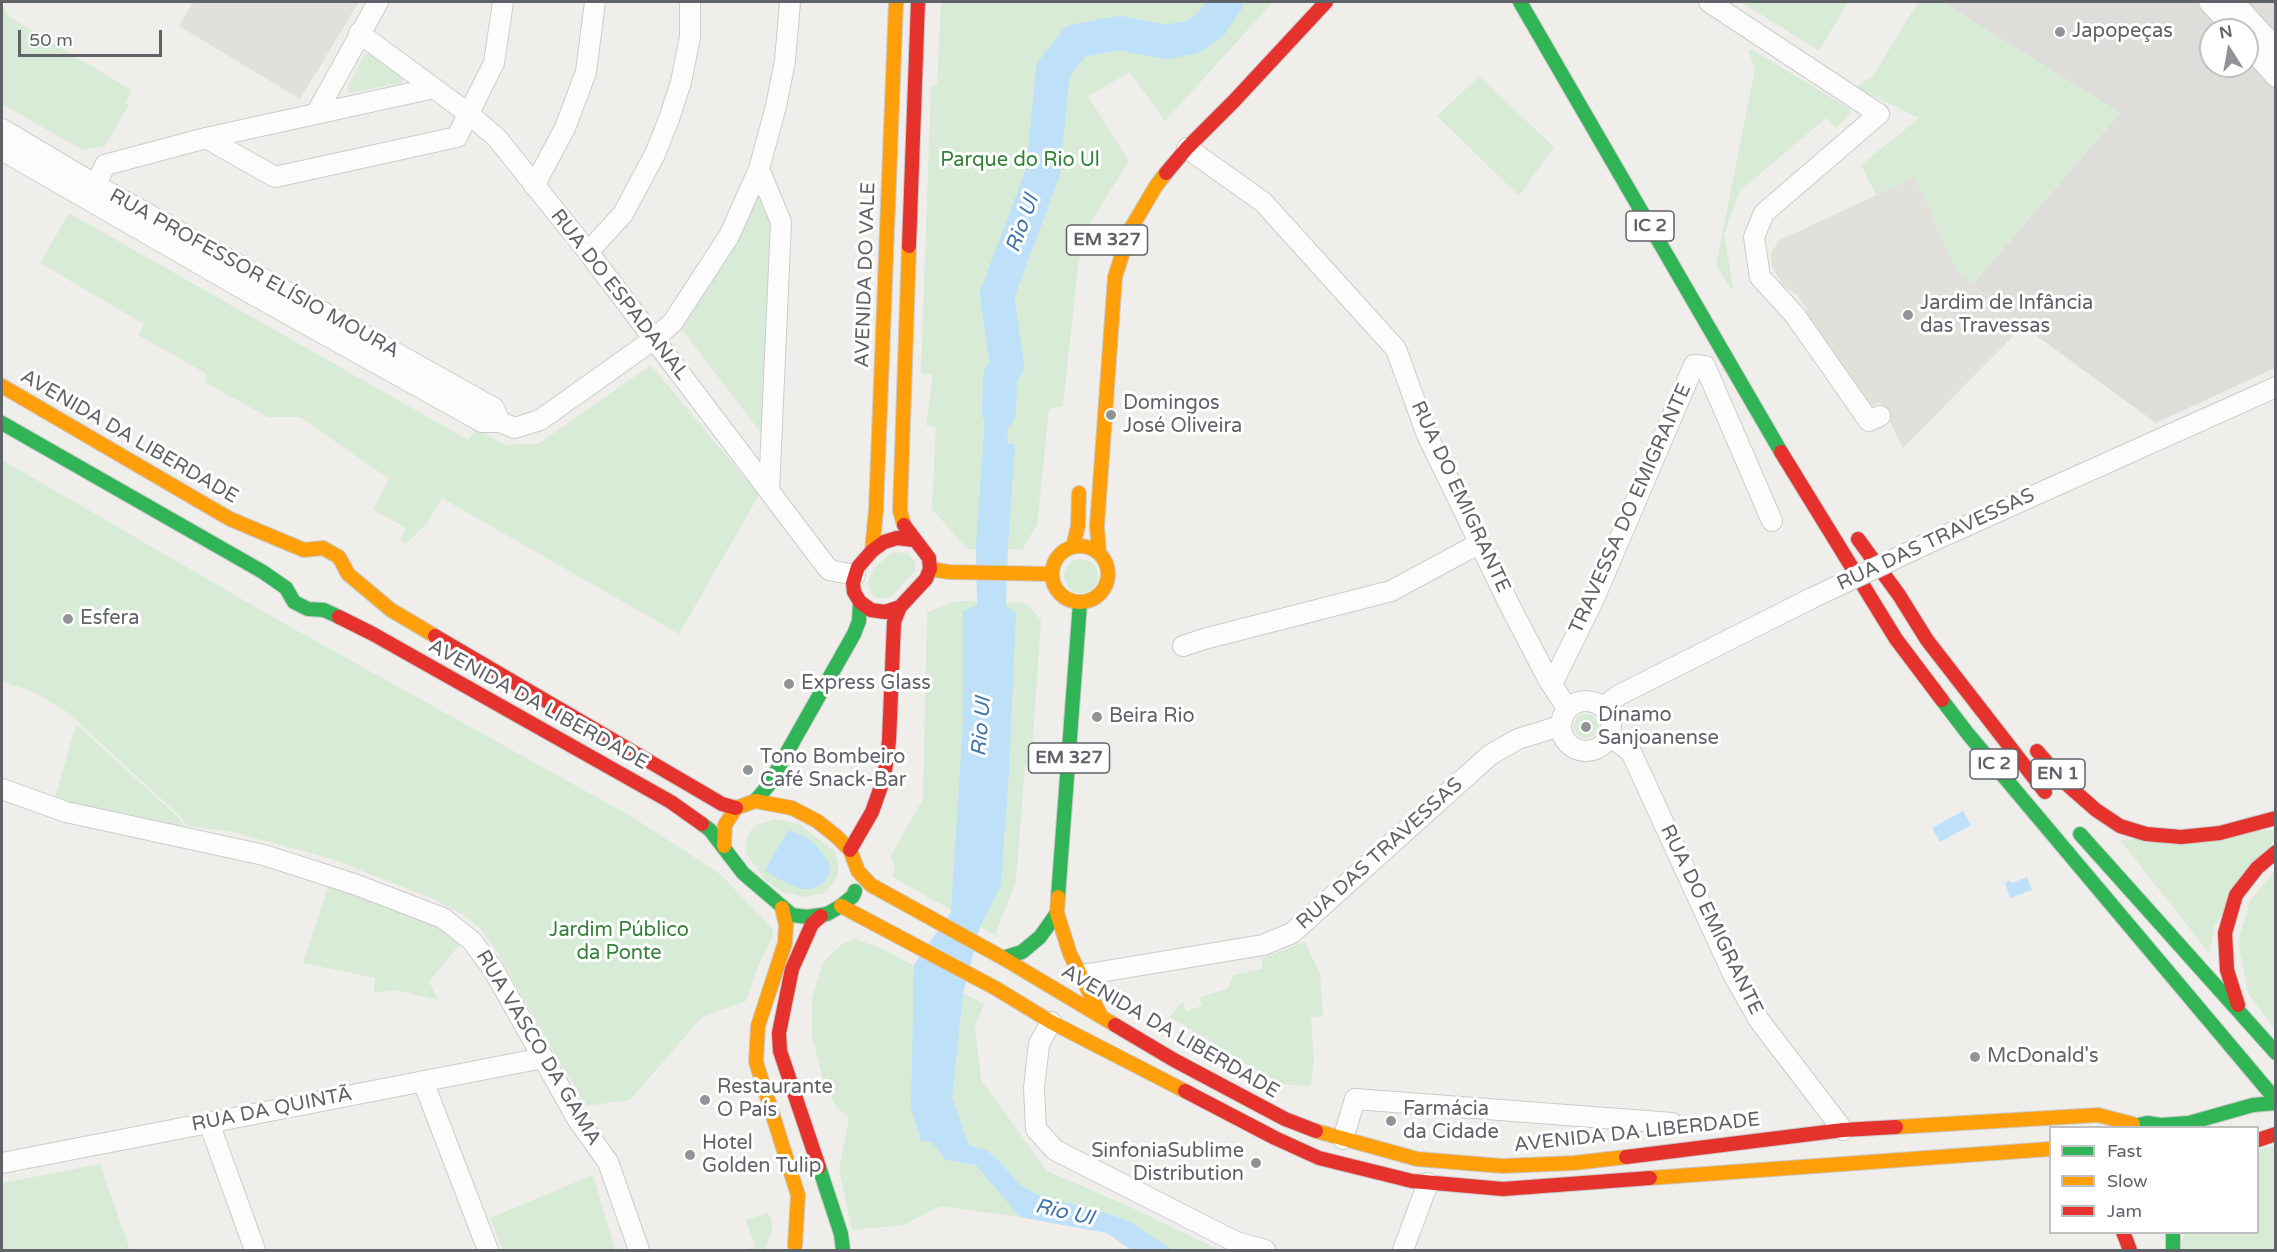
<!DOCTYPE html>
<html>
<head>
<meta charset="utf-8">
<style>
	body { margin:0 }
	#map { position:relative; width:2277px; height:1252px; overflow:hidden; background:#efeeea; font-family:"Varela Round",sans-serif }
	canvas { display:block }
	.frame { position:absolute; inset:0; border:3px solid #5f6368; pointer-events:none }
	.legend { position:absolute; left:2049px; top:1126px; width:210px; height:108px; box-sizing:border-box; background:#fff; border:2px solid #bfc1c3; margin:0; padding:8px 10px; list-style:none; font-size:18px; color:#5f6368 }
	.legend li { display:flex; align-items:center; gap:12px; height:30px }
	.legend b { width:30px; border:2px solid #bfc1c3 }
	.north { position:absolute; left:2199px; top:18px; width:60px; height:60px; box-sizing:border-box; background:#fff; border:2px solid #bfc1c3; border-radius:50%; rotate:349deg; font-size:16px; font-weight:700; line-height:24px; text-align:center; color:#5f6368 }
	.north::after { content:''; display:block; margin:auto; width:21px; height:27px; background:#919496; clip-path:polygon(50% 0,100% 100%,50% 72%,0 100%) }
	.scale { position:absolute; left:18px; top:30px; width:144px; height:27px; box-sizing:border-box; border:3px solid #5f6368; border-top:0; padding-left:8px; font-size:18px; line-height:21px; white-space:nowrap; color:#5f6368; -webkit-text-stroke:4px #fff; paint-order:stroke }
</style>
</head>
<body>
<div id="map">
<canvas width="2277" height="1252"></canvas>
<div class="frame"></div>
<ul class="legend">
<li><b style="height:8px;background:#30b455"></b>Fast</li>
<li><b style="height:8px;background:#ff9f0a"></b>Slow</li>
<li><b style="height:8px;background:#e5322d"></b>Jam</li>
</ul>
<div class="north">N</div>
<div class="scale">50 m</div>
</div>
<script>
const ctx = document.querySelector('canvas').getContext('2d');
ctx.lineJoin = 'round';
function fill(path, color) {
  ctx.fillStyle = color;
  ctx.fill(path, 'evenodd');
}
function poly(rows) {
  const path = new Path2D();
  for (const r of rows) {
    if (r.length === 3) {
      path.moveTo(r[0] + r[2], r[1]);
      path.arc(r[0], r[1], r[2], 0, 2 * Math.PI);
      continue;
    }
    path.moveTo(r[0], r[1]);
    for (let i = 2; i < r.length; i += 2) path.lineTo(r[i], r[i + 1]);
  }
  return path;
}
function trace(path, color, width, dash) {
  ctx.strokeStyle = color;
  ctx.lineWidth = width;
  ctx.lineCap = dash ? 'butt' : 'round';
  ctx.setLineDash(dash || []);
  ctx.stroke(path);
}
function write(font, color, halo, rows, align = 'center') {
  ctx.font = font + ' "Varela Round",sans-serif';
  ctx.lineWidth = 6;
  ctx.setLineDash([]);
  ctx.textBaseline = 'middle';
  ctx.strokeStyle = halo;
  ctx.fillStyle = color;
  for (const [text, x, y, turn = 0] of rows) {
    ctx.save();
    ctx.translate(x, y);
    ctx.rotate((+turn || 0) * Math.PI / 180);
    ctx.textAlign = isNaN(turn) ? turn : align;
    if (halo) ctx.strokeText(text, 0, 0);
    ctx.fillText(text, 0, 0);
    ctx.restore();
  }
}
const industrial = poly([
	[1942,2,2275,2,2275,368,2156,423,2023,326,1973,284,2120,113],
	[2211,30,2247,30,2247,66,2211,66]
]);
const education = poly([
	[193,2,359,2,300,99,179,26],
	[1915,177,1957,271,2023,326,1903,448,1880,402,1867,408,1807,322,1806,308,1797,295,1783,285,1771,265,1771,258,1772,251,1780,240]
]);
const green = poly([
	[941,2,1273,2,1165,121,1130,72,1088,96,1129,161,1087,228,1078,267,1063,406,1049,409,1037,525,1022,549,967,549,932,509,936,427,926,425,933,374,921,373,931,86,937,85],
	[1741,2,1848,2,1819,51],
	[1918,2,1942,2,2120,113,1973,284,1957,271,1915,177,1876,195,1861,165,1919,118,1856,87,1873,76],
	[2,5,8,15,22,25,130,89,131,93,125,102,129,105,105,146,82,150,2,104],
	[1751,49,1850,109,1850,114,1836,128,1826,118,1740,191,1724,234,1733,287,1730,288,1716,265,1755,69,1749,52],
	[372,53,403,78,402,83,350,93,347,88,365,54],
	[1479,76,1554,147,1519,196,1437,116],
	[759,189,771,226,765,438,680,327],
	[69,213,468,440,476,429,506,445,538,444,651,365,759,495,679,634,442,498,427,523,406,544,400,540,406,528,373,510,389,479,300,417,268,417,204,382,207,374,138,335,144,324,40,263],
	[2,460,278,620,634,818,720,874,772,928,773,936,758,966,746,1001,702,1017,630,1100,585,1106,494,947,480,928,463,915,431,898,332,859,229,831,187,826,182,818,67,712,35,693,2,681],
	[892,552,908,553,916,564,915,571,890,598,877,598,871,594,868,583,874,568],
	[1081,576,17],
	[964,601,1026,603,1041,620,1031,765,1025,765,1016,881,995,935,893,877,895,867,890,857,923,799,927,613,949,603],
	[1586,726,12],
	[76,724,179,818,184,827,97,810,55,798],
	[776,819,799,824,835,852,838,863,838,873,835,881,825,893,805,897,783,892,765,880,746,853,746,845,749,833,756,825],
	[2275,830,2275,839,2215,925,2209,953,2120,840],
	[2275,870,2275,1030,2248,993,2238,942,2250,901],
	[329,884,425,920,462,942,429,981,438,1000,395,990,374,993,375,978,303,963],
	[854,939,881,948,984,1004,975,1026,981,1080,1047,1171,1126,1205,1219,1250,1131,1250,1107,1233,1020,1217,940,1206,904,1225,852,1230,839,1169,849,1118,836,1107,823,1080,812,1035,812,998,823,962,841,945],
	[1305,942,1320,974,1323,1016,1311,1018,1314,1063,1310,1086,1279,1084,1170,1017,1181,1003,1183,1002,1186,1011,1202,1006,1199,997,1228,989,1233,975,1262,969,1262,958],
	[2275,1146,2275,1250,2180,1250,2184,1233,2258,1232,2258,1150],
	[100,1164,130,1250,2,1250,2,1183],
	[593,1175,615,1250,503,1250,490,1218],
	[767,1213,772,1220,772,1229,765,1250,745,1250,755,1247,746,1220]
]);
const water = poly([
	[989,364,1013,366,1007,443,1015,444,1008,546,1006,606,1016,613,1009,771,1001,885,980,927,963,994,952,1098,969,1146,986,1150,998,1160,1020,1185,1044,1198,1090,1208,1129,1221,1172,1250,1131,1250,1107,1233,1020,1217,976,1165,946,1160,932,1142,921,1141,911,1107,914,965,951,912,963,723,963,611,977,605,976,544],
	[1963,811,1971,825,1940,842,1932,828],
	[789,830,807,838,816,845,829,863,829,875,824,882,818,886,810,889,801,889,778,879,765,870],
	[2027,877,2032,890,2010,898,2005,882,2010,881,2012,883]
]);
const river = poly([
	[999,412,1000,377,1007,365,997,295,1043,172,1053,70,1076,41,1120,33,1166,42,1193,37,1211,24,1226,2]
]);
const street = poly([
	[1709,2,1879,114,1764,213,1754,237,1760,277,1794,314,1869,421,1880,416],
	[2209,2,2235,30],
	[2234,2,2276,49],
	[359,33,469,114,497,138,588,252,829,570,855,575],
	[2247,44,2276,77],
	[317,112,378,2],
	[2,129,96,185,494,408,500,422],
	[206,138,275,177,457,137,494,63,503,2],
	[1187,148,1263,202,1396,349,1427,435,1510,606,1548,679,1567,708],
	[2,150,245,290,482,422,500,422,515,428,540,420,654,339,673,322,729,236,759,169,776,106,785,61,790,2],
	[759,169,781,222,769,491],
	[96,185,105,165,206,138,434,88],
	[534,186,565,128,586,72,595,2],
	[588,252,623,214,655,154,669,119,681,82,690,37,690,2],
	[1926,544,2276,387],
	[1183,646,1204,639,1391,591,1480,543],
	[1552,684,1594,599,1694,365,1705,366,1772,521],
	[1586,726,25],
	[1603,707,1619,695,1812,598],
	[1609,736,1631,752,1733,974,1759,1020,1843,1130],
	[2,789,66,812,264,855,354,884,443,918,472,941,493,969,578,1120,608,1162,639,1250],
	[1082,975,1263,945,1292,933,1490,755,1518,739,1560,726],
	[1051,1022,1039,1044,1034,1088,1036,1129,1055,1150,1236,1242,1265,1250],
	[423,1081,488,1250],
	[209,1123,255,1250],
	[1343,1139,1355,1099,1672,1123],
	[2,1163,543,1058],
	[1403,1250,1428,1183]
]);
const fast = poly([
	[1520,2,1781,452],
	[2,423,263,572,286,588,294,602,308,609,324,610,339,617],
	[1942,700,1968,734,2276,1100],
	[755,801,768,786,854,634,859,621,860,602],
	[702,824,710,830,743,873,792,915,807,917,827,914,841,906,853,896,855,891],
	[2080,834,2276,1053],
	[1058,897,1080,603],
	[1003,958,1022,952,1040,937,1057,913],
	[2126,1128,2147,1123,2161,1125,2189,1123,2253,1105,2276,1103],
	[819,1167,841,1234,843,1250],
	[2173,1232,2173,1250]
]);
const slow = poly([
	[2,386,230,519,304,550,323,548,339,557,348,574,391,610,435,636],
	[904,525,900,511,909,246],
	[1080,574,28],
	[1073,547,1078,526,1079,493],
	[872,551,876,510,896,2],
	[1099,553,1097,526,1115,277,1130,230,1156,186,1166,173],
	[930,569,949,572,1051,574],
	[724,846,725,825,736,808,755,801,792,808,817,821,836,836,850,850,858,871,871,885,1003,958,1115,1025],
	[1058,897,1057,913,1070,954,1101,1016],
	[841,906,997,989,1051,1022,1185,1091],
	[782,908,786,925,785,943,758,1026,756,1062,798,1195,795,1246],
	[1896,1127,2098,1115,2133,1124],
	[1316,1131,1417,1159,1502,1166,1574,1163,1626,1157],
	[1650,1178,2050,1149]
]);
const jam = poly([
	[1166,173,1187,148,1234,101,1326,2],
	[909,246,918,2],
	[1781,452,1896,639,1942,700],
	[904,525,929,558,930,569,926,579,900,607,885,612,871,610,860,602,854,592,853,583,858,567,872,551,884,542,897,538,914,540],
	[1858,539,1899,595,1927,640,2045,792],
	[339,617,373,634,671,802,702,824],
	[435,636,722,804,736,808],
	[2037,751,2063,781,2096,810,2120,826,2146,834,2181,837,2220,833,2276,818],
	[850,850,872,812,884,778,889,741,894,622,900,607],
	[2238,1005,2227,970,2225,933,2236,895,2257,868,2276,852],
	[1115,1025,1174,1060,1285,1119,1316,1131],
	[1185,1091,1275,1138,1319,1158,1412,1181,1503,1189,1650,1178],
	[2258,1140,2276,1134],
	[1626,1157,1843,1130,1896,1127],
	[819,1167,780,1051,779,1033,792,969,812,924,821,916],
	[2123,1232,2130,1250]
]);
const streetBridge = poly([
	[1812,598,1926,544]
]);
const markers = [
	[2060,32,6,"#919496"],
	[1908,315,6,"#919496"],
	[1111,415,6,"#919496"],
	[68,619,6,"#919496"],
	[789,684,6,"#919496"],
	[1097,717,6,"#919496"],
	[1586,727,6,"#919496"],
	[748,770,6,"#919496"],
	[1975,1057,6,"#919496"],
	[705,1100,6,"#919496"],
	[1391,1121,6,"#919496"],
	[690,1155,6,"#919496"],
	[1256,1163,6,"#919496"]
];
const shields = [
	[1650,226,48],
	[1107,240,81],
	[1069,758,81],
	[1994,764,48],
	[2058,774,54]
];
const shieldNames = [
	["IC 2",1650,226],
	["EM 327",1107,240],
	["EM 327",1069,758],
	["IC 2",1994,764],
	["EN 1",2058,774]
];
const poiNames = [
	["Japopeças",2072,32],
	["Jardim de Infância",1920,304],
	["das Travessas",1920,327],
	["Domingos",1123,404],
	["José Oliveira",1123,427],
	["Esfera",80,619],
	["Express Glass",801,684],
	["Dínamo",1598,716],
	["Sanjoanense",1598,739],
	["Beira Rio",1109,717],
	["Tono Bombeiro",760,758],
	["Café Snack-Bar",760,781],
	["McDonald's",1987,1057],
	["Restaurante",717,1088],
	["O País",717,1111],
	["Farmácia",1403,1110],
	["da Cidade",1403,1133],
	["Hotel",702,1144],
	["Golden Tulip",702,1167],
	["SinfoniaSublime",1244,1152,"right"],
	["Distribution",1244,1175,"right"]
];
const parkNames = [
	["Parque do Rio Ul",1020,161],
	["Jardim Público",619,931],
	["da Ponte",619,954]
];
const streetNames = [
	["RUA PROFESSOR ELÍSIO MOURA",254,274,29],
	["AVENIDA DO VALE",866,275,-88],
	["RUA DO ESPADANAL",619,295,52],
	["AVENIDA DA LIBERDADE",129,437,30],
	["RUA DO EMIGRANTE",1460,497,65],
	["TRAVESSA DO EMIGRANTE",1631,509,-66],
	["RUA DAS TRAVESSAS",1936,540,-25],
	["AVENIDA DA LIBERDADE",538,705,29],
	["RUA DAS TRAVESSAS",1380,854,-42],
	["RUA DO EMIGRANTE",1711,920,64],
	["AVENIDA DA LIBERDADE",1170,1032,30],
	["RUA VASCO DA GAMA",538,1048,59],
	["RUA DA QUINTÃ",272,1110,-11],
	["AVENIDA DA LIBERDADE",1637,1133,-6]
];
const waterNames = [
	["Rio Ul",1023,224,-70],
	["Rio Ul",982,727,-85],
	["Rio Ul",1064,1213,13]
];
fill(industrial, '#dfddda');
fill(education, '#e2e0da');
fill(green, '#d8ebd6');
fill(water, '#bfe0f9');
trace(river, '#bfe0f9', 34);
trace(street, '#cbcccc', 22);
trace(fast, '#cacacb', 16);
trace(slow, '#cacacb', 16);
trace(jam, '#cacacb', 16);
trace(street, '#fdfcfc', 20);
trace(fast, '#30b455', 14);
trace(slow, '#ff9f0a', 14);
trace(jam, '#e5322d', 14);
trace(streetBridge, '#cbcccc', 22, []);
trace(streetBridge, '#fdfcfc', 20);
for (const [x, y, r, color] of markers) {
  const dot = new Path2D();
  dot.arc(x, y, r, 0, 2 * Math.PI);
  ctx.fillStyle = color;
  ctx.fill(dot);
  trace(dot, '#fff', 2);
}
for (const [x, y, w] of shields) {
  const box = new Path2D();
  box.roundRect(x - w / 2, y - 15, w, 30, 4.5);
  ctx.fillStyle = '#fff';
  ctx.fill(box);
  trace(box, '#5f6368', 1.5);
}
write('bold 18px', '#5f6368', null, shieldNames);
write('20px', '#5f6368', '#fff', poiNames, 'left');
write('20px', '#348238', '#fff', parkNames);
write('20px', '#5f6368', '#fff', streetNames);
write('italic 21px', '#4174aa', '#fff', waterNames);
</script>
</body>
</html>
